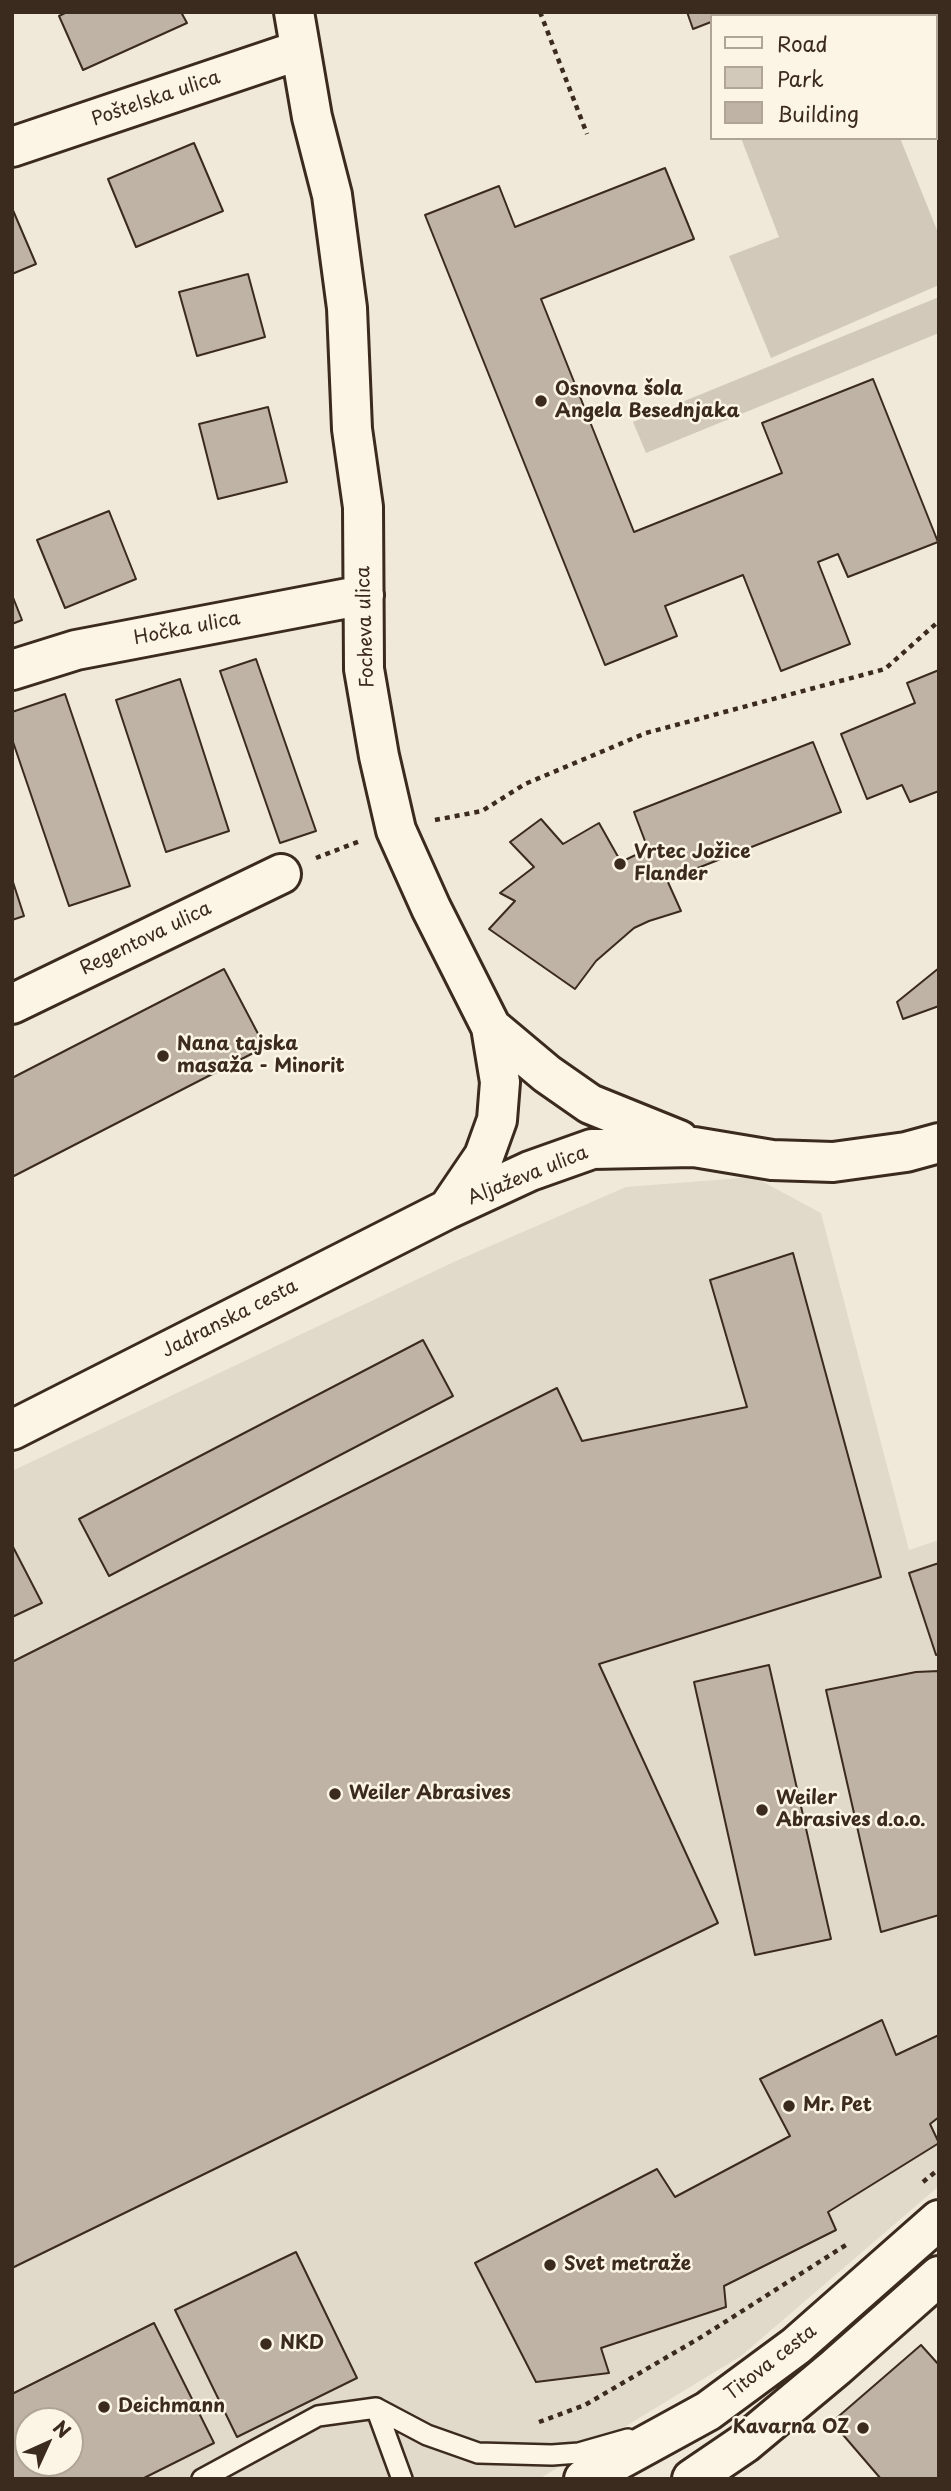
<!DOCTYPE html>
<html>
<head>
<meta charset="utf-8">
<style>
	body { margin:0 }
	#map { position:relative; width:951px; height:2491px; overflow:hidden; background:#f0e9d9; font-family:"Playpen Sans",sans-serif }
	canvas { display:block }
	.frame { position:absolute; inset:0; border:14px solid #3b2a1e; pointer-events:none }
	.legend { position:absolute; left:710px; top:14px; width:228px; height:126px; box-sizing:border-box; background:#fcf5e5; border:2px solid #afa495; margin:0; padding:9px 12px; list-style:none; font-size:21px; color:#3b2a1e }
	.legend li { display:flex; align-items:center; gap:14px; height:35px }
	.legend b { width:35px; border:2px solid #afa495 }
	.north { position:absolute; left:14px; top:2407px; width:70px; height:70px; box-sizing:border-box; background:#fcf5e5; border:2px solid #afa495; border-radius:50%; rotate:45deg; font-size:19px; font-weight:700; line-height:28px; text-align:center; color:#3b2a1e }
	.north::after { content:''; display:block; margin:auto; width:24px; height:32px; background:#3b2a1e; clip-path:polygon(50% 0,100% 100%,50% 72%,0 100%) }
</style>
</head>
<body>
<div id="map">
<canvas width="951" height="2491"></canvas>
<div class="frame"></div>
<ul class="legend">
<li><b style="height:9px;background:#fcf5e5"></b>Road</li>
<li><b style="height:19px;background:#d2c9ba"></b>Park</li>
<li><b style="height:19px;background:#beb3a4"></b>Building</li>
</ul>
<div class="north">N</div>
</div>
<script>
const ctx = document.querySelector('canvas').getContext('2d');
ctx.lineJoin = 'round';
function fill(path, color) {
  ctx.fillStyle = color;
  ctx.fill(path, 'evenodd');
}
function poly(rows) {
  const path = new Path2D();
  for (const r of rows) {
    path.moveTo(r[0], r[1]);
    for (let i = 2; i < r.length; i += 2) path.lineTo(r[i], r[i + 1]);
  }
  return path;
}
function trace(path, color, width, dash) {
  ctx.strokeStyle = color;
  ctx.lineWidth = width;
  ctx.lineCap = dash ? 'butt' : 'round';
  ctx.setLineDash(dash || []);
  ctx.stroke(path);
}
function write(font, color, halo, rows, align = 'center') {
  ctx.font = font + ' "Playpen Sans",sans-serif';
  ctx.lineWidth = 5;
  ctx.setLineDash([]);
  ctx.textBaseline = 'middle';
  ctx.strokeStyle = halo;
  ctx.fillStyle = color;
  for (const [text, x, y, turn = 0] of rows) {
    ctx.save();
    ctx.translate(x, y);
    ctx.rotate((+turn || 0) * Math.PI / 180);
    ctx.textAlign = isNaN(turn) ? turn : align;
    if (halo) ctx.strokeText(text, 0, 0);
    ctx.fillText(text, 0, 0);
    ctx.restore();
  }
}
const built = poly([
	[754,1177,821,1213,909,1550,939,1540,939,2186,741,2356,539,2479,12,2479,12,1471,456,1261,626,1187],
	[28,2421,70,2421,70,2463,28,2463]
]);
const green = poly([
	[741,138,900,138,939,235,939,285,771,358,729,256,779,237],
	[939,297,939,333,646,453,633,422]
]);
const building = poly([
	[67,12,181,12,187,23,83,70,59,16,67,12],
	[687,12,737,12,728,16,711,16,711,22,693,29,687,12],
	[939,48,939,89,935,80,935,49,939,48],
	[194,143,223,211,136,247,108,179,194,143],
	[665,168,694,239,541,299,634,532,782,473,762,423,873,379,938,542,848,577,838,554,818,562,850,644,781,671,743,575,665,606,677,636,605,665,425,215,499,186,515,227,665,168],
	[12,208,36,264,12,274,12,208],
	[248,274,265,337,197,356,179,292,248,274],
	[268,407,287,482,218,499,199,424,268,407],
	[109,511,136,579,65,608,37,540,109,511],
	[12,595,22,620,12,624,12,595],
	[256,659,316,831,280,843,220,671,256,659],
	[939,670,939,791,910,802,902,785,867,799,841,734,915,703,907,683,939,670],
	[180,679,229,831,166,852,116,700,180,679],
	[65,694,130,886,69,906,12,739,12,712,65,694],
	[813,742,841,812,667,880,681,911,649,921,634,928,596,961,575,989,489,929,515,901,500,893,534,867,510,842,541,819,563,844,599,823,621,862,648,849,634,812,813,742],
	[12,879,24,916,12,920,12,879],
	[939,968,939,1006,903,1019,897,1002,939,968],
	[224,969,265,1047,12,1177,12,1078,224,969],
	[793,1253,881,1577,599,1664,718,1923,12,2268,12,1662,557,1388,582,1441,747,1407,710,1280,793,1253],
	[423,1340,453,1396,109,1576,79,1519,423,1340],
	[12,1545,42,1603,12,1617,12,1545],
	[939,1563,939,1654,936,1655,909,1573,939,1563],
	[769,1665,831,1939,755,1955,694,1682,769,1665],
	[939,1671,939,1915,881,1932,826,1690,916,1672,939,1671],
	[882,2020,896,2055,939,2035,939,2117,930,2124,939,2143,828,2212,836,2230,724,2286,726,2307,601,2348,609,2373,536,2382,475,2263,657,2169,675,2197,790,2136,760,2079,882,2020],
	[296,2252,357,2378,237,2437,175,2310,296,2252],
	[154,2323,214,2443,142,2479,12,2479,12,2394,154,2323],
	[28,2421,70,2421,70,2463,28,2463,28,2421],
	[921,2345,939,2365,939,2479,881,2479,832,2422,921,2345]
]);
const path = poly([
	[540,12,587,134],
	[435,820,482,811,525,784,646,733,885,669,939,621],
	[316,858,360,841],
	[923,2182,939,2169],
	[539,2422,585,2405,703,2336,849,2243]
]);
const service = poly([
	[376,2408,402,2479],
	[202,2479,318,2416,376,2408,427,2435,478,2453,552,2455,579,2453,628,2439]
]);
const minor = poly([
	[294,12,312,117,332,195,347,308,352,429,363,507,364,669,379,756,396,830,431,908,491,1027,500,1082,497,1120,484,1156,448,1209],
	[12,147,300,50],
	[12,670,76,650,364,595],
	[12,1004,281,874],
	[491,1027,547,1074,590,1104,679,1140],
	[12,1430,448,1209,530,1171,592,1149,694,1147,772,1160,833,1162,906,1152,939,1143]
]);
const secondary = poly([
	[584,2479,708,2411,796,2346,939,2220],
	[692,2479,745,2443,836,2367,939,2276]
]);
const markers = [
	[541,401,7,"#3b2a1e"],
	[620,864,7,"#3b2a1e"],
	[163,1056,7,"#3b2a1e"],
	[335,1794,7,"#3b2a1e"],
	[762,1810,7,"#3b2a1e"],
	[789,2106,7,"#3b2a1e"],
	[550,2265,7,"#3b2a1e"],
	[266,2344,7,"#3b2a1e"],
	[104,2407,7,"#3b2a1e"],
	[863,2428,7,"#3b2a1e"]
];
const streetNames = [
	["Poštelska ulica",156,99,-19],
	["Focheva ulica",366,627,-92],
	["Hočka ulica",187,629,-11],
	["Regentova ulica",146,939,-26],
	["Aljaževa ulica",528,1176,-22],
	["Jadranska cesta",230,1319,-27],
	["Titova cesta",771,2363,-38]
];
const poiNames = [
	["Osnovna šola",555,390],
	["Angela Besednjaka",555,412],
	["Vrtec Jožice",634,853],
	["Flander",634,875],
	["Nana tajska",177,1045],
	["masaža - Minorit",177,1067],
	["Weiler Abrasives",349,1794],
	["Weiler",776,1799],
	["Abrasives d.o.o.",776,1821],
	["Mr. Pet",803,2106],
	["Svet metraže",564,2265],
	["NKD",280,2344],
	["Deichmann",118,2407],
	["Kavarna OZ",849,2428,"right"]
];
fill(built, '#e1d9c9');
fill(green, '#d2c9ba');
fill(building, '#beb3a4');
trace(building, '#3b2a1e', 2);
trace(service, '#3b2a1e', 24);
trace(minor, '#3b2a1e', 44);
trace(secondary, '#3b2a1e', 44);
trace(path, '#3b2a1e', 4.5, [5, 5]);
trace(service, '#fcf5e5', 19);
trace(minor, '#fcf5e5', 38);
trace(secondary, '#fcf5e5', 38);
for (const [x, y, r, color] of markers) {
  const dot = new Path2D();
  dot.arc(x, y, r, 0, 2 * Math.PI);
  ctx.fillStyle = color;
  ctx.fill(dot);
  trace(dot, '#fcf5e5', 2.5);
}
write('19px', '#3b2a1e', '#fcf5e5', streetNames);
write('bold 19px', '#3b2a1e', '#fcf5e5', poiNames, 'left');
</script>
</body>
</html>
